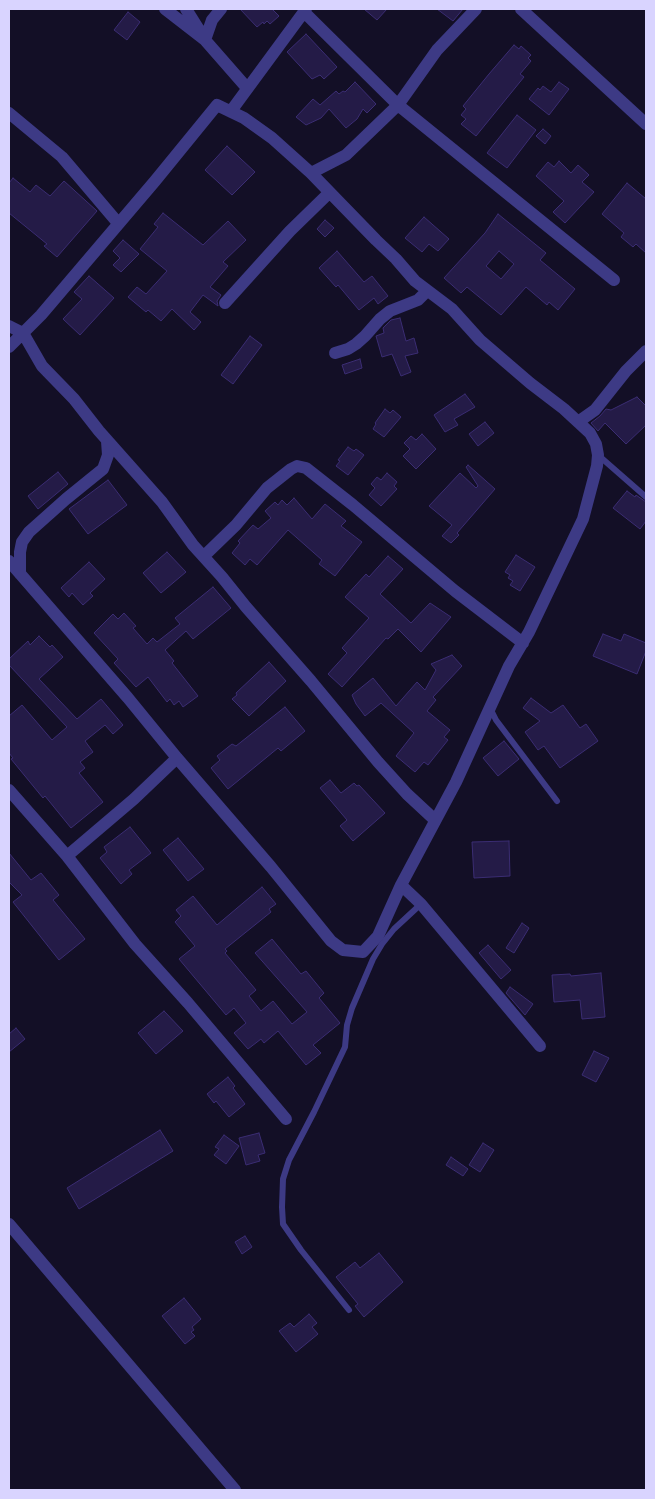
<!DOCTYPE html>
<html>
<head>
<meta charset="utf-8">
<style>
	body { margin:0 }
	#map { position:relative; width:655px; height:1499px; overflow:hidden; background:#130f26; font-family:Inter,sans-serif }
	canvas { display:block }
	.frame { position:absolute; inset:0; border:10px solid #d9d4ff; pointer-events:none }
</style>
</head>
<body>
<div id="map">
<canvas width="655" height="1499"></canvas>
<div class="frame"></div>
</div>
<script>
const ctx = document.querySelector('canvas').getContext('2d');
ctx.lineJoin = 'round';
function fill(path, color) {
  ctx.fillStyle = color;
  ctx.fill(path, 'evenodd');
}
function poly(rows) {
  const path = new Path2D();
  for (const r of rows) {
    path.moveTo(r[0], r[1]);
    for (let i = 2; i < r.length; i += 2) path.lineTo(r[i], r[i + 1]);
  }
  return path;
}
function trace(path, color, width, dash) {
  ctx.strokeStyle = color;
  ctx.lineWidth = width;
  ctx.lineCap = dash ? 'butt' : 'round';
  ctx.setLineDash(dash || []);
  ctx.stroke(path);
}
const building = poly([
	[240,9,272,9,279,16,270,24,267,21,264,24,263,22,257,27,240,9],
	[364,9,387,9,377,20,364,9],
	[437,9,463,9,453,21,437,9],
	[128,12,140,22,127,40,114,30,128,12],
	[306,34,337,67,324,79,320,75,312,79,287,52,306,34],
	[514,45,519,49,521,46,531,55,528,58,531,61,520,74,524,77,476,136,461,124,466,119,461,115,466,109,463,106,489,74,514,45],
	[355,82,376,104,367,113,363,109,357,119,346,128,329,109,321,118,306,125,296,117,313,99,320,105,336,91,339,94,343,91,345,92,355,82],
	[559,82,569,89,549,115,529,99,538,88,540,90,543,86,551,92,559,82],
	[517,115,536,130,507,168,487,153,517,115],
	[543,129,551,136,545,144,536,136,543,129],
	[227,146,255,172,232,195,205,170,227,146],
	[559,161,571,173,578,165,589,175,582,182,594,192,565,223,553,212,564,201,536,176,548,162,554,167,559,161],
	[13,178,30,192,36,185,50,196,64,181,97,211,57,257,44,246,47,244,9,213,9,183,13,178],
	[627,183,646,199,646,253,636,244,633,247,621,237,624,233,602,214,627,183],
	[163,213,203,245,228,221,246,240,223,262,228,266,210,287,221,295,217,301,218,306,203,295,190,312,201,322,194,330,172,309,161,321,148,310,146,312,128,297,137,287,146,294,167,271,140,249,158,227,154,224,163,213],
	[498,214,546,253,540,260,575,289,558,310,549,302,547,305,526,287,501,315,467,287,461,293,444,278,485,233,498,214],
	[499,251,514,264,501,279,486,266,499,251],
	[424,217,449,239,438,251,429,244,422,252,405,238,424,217],
	[325,220,334,228,325,237,317,229,325,220],
	[123,240,139,254,121,272,113,265,120,258,113,251,123,240],
	[337,251,364,282,372,276,388,296,378,304,374,298,359,310,338,285,336,287,319,268,337,251],
	[89,276,114,298,80,335,63,319,82,299,74,292,89,276],
	[400,318,406,341,414,338,418,353,405,356,411,372,401,376,392,354,382,357,376,336,384,333,383,328,391,320,400,318],
	[250,336,262,345,233,384,221,375,250,336],
	[360,359,362,368,345,374,342,365,360,359],
	[465,394,475,407,454,419,458,425,445,432,434,415,465,394],
	[637,397,646,406,646,425,626,444,605,423,598,431,591,423,600,416,606,409,611,410,637,397],
	[385,409,390,413,393,410,401,417,384,437,373,429,376,424,375,423,385,409],
	[485,422,494,433,478,446,469,434,485,422],
	[422,434,436,449,416,469,403,456,410,449,404,443,411,436,416,440,422,434],
	[348,447,354,451,356,449,364,455,348,475,336,466,340,461,338,460,348,447],
	[468,465,495,489,457,533,459,535,451,543,442,536,452,525,429,506,460,473,476,488,478,486,466,467,468,465],
	[58,472,68,484,38,509,28,496,58,472],
	[387,473,397,482,394,486,397,489,381,506,369,495,375,488,371,484,377,477,381,480,387,473],
	[108,480,127,505,88,534,69,509,108,480],
	[627,491,635,497,636,495,646,502,646,521,640,529,613,508,627,491],
	[294,498,312,519,325,504,346,521,341,526,362,542,335,576,319,564,322,560,288,530,257,565,250,559,245,565,232,553,240,543,238,541,253,525,258,529,271,518,265,511,275,502,278,505,282,500,287,505,294,498],
	[167,552,186,572,161,593,143,573,167,552],
	[516,555,535,567,520,591,510,585,513,581,508,578,510,575,505,572,516,555],
	[388,556,403,569,380,594,411,623,430,603,451,617,421,652,398,629,388,639,386,638,342,687,328,674,347,653,342,648,369,618,345,597,366,574,369,577,388,556],
	[89,562,105,579,90,593,93,596,83,605,72,593,69,597,61,588,89,562],
	[213,587,231,608,193,639,186,631,165,650,174,661,172,663,198,696,183,707,179,701,174,705,170,699,167,702,148,677,136,687,114,663,118,659,94,633,113,614,118,619,124,613,136,626,133,628,147,644,153,638,157,642,180,624,175,618,213,587],
	[603,634,621,641,624,634,646,643,646,651,637,674,593,656,603,634],
	[39,636,50,647,52,645,63,657,39,679,77,719,101,699,123,725,113,734,105,725,85,741,93,752,80,762,85,768,79,773,103,802,71,828,45,796,43,798,11,759,13,758,9,753,9,716,22,705,52,740,67,727,9,665,9,659,28,641,30,645,39,636],
	[452,655,462,666,433,697,436,700,427,711,450,730,444,737,448,740,428,765,424,762,415,772,396,756,414,733,381,703,365,716,356,704,352,695,373,678,396,706,417,682,425,690,436,670,431,664,452,655],
	[269,662,286,681,249,716,232,699,237,695,236,693,269,662],
	[531,698,551,713,563,705,580,728,586,724,598,741,560,768,544,746,538,750,525,732,540,721,523,708,531,698],
	[285,707,305,731,281,751,278,748,228,789,211,768,220,760,217,756,232,744,236,746,285,707],
	[504,741,519,759,498,776,483,758,504,741],
	[330,780,341,793,354,783,357,786,359,785,385,813,353,841,340,826,347,820,320,788,330,780],
	[130,827,151,853,129,870,132,874,121,884,100,858,107,852,104,847,130,827],
	[178,838,204,869,188,881,163,850,178,838],
	[509,841,510,876,474,878,472,842,509,841],
	[9,853,31,880,41,873,59,895,53,900,85,939,59,960,13,902,22,895,9,882,9,853],
	[262,887,276,904,269,909,271,912,225,949,227,951,225,953,256,990,249,996,261,1011,273,1001,292,1024,307,1012,255,953,272,939,301,974,306,971,324,993,319,998,340,1023,313,1045,321,1053,306,1065,278,1031,264,1043,261,1039,248,1049,234,1033,246,1023,234,1008,226,1015,179,959,195,946,175,922,181,916,176,910,193,896,217,925,262,887],
	[522,923,529,928,514,953,506,948,522,923],
	[488,945,511,970,501,979,479,953,488,945],
	[601,973,605,1017,582,1019,580,1000,554,1002,552,975,570,974,571,976,601,973],
	[510,987,533,1004,525,1015,506,993,510,987],
	[164,1011,183,1031,156,1054,138,1033,164,1011],
	[16,1028,25,1039,9,1052,9,1034,16,1028],
	[594,1051,609,1058,596,1082,582,1075,594,1051],
	[228,1077,235,1086,233,1088,245,1104,229,1117,216,1101,214,1103,207,1094,228,1077],
	[160,1130,173,1151,79,1209,67,1188,160,1130],
	[259,1133,265,1153,258,1155,260,1161,246,1165,239,1138,259,1133],
	[224,1135,239,1146,226,1164,214,1155,219,1149,215,1147,224,1135],
	[483,1143,494,1150,480,1172,469,1165,483,1143],
	[451,1157,468,1169,463,1176,446,1165,451,1157],
	[245,1236,252,1247,242,1254,235,1242,245,1236],
	[379,1253,403,1282,364,1317,355,1306,358,1304,336,1277,355,1262,360,1268,379,1253],
	[184,1298,201,1319,192,1327,194,1330,191,1332,195,1336,185,1344,162,1316,184,1298],
	[309,1314,317,1323,312,1327,318,1334,296,1352,279,1331,290,1323,294,1327,309,1314]
]);
const lane = poly([
	[598,455,646,497],
	[490,708,496,720,557,801],
	[349,1310,301,1250,283,1224,282,1207,283,1179,289,1160,314,1112,345,1047,347,1025,352,1008,373,959,382,944,394,929,421,904]
]);
const street = poly([
	[165,9,205,40],
	[186,9,201,33],
	[221,9,212,20,205,40,247,88],
	[521,9,646,124],
	[304,12,398,105,614,280],
	[231,111,306,9],
	[9,113,62,157,118,223],
	[311,173,346,155,398,105,437,50,476,9],
	[225,303,290,231,329,193],
	[9,326,23,333,42,366,74,399,99,431,162,502,193,545,222,577,246,607,311,681,378,762,407,794,435,820],
	[9,347,41,315,155,181,217,105,244,118,272,138,311,173,376,240,396,259,415,281,452,309,480,340,530,383,564,409,590,433,596,444,598,455,597,466,583,519,529,632,509,666,456,782,401,885,378,936,363,952,343,950,331,941,271,867,177,758,128,698,9,561],
	[335,353,348,349,356,344,365,336,380,319,390,311,418,300,427,291],
	[578,422,595,410,626,371,646,351],
	[204,556,236,525,267,488,291,469,297,466,306,468,353,505,455,591,523,643],
	[20,574,20,552,22,542,29,532,66,499,103,469,108,455,107,441],
	[9,790,67,856,135,944,188,1003,286,1119],
	[67,856,134,799,177,758],
	[401,885,421,904,540,1046],
	[9,1224,235,1490]
]);
fill(building, '#241b47');
trace(building, '#3b2d73', 1);
trace(lane, '#3d3a85', 6);
trace(street, '#3d3a85', 12);
</script>
</body>
</html>
